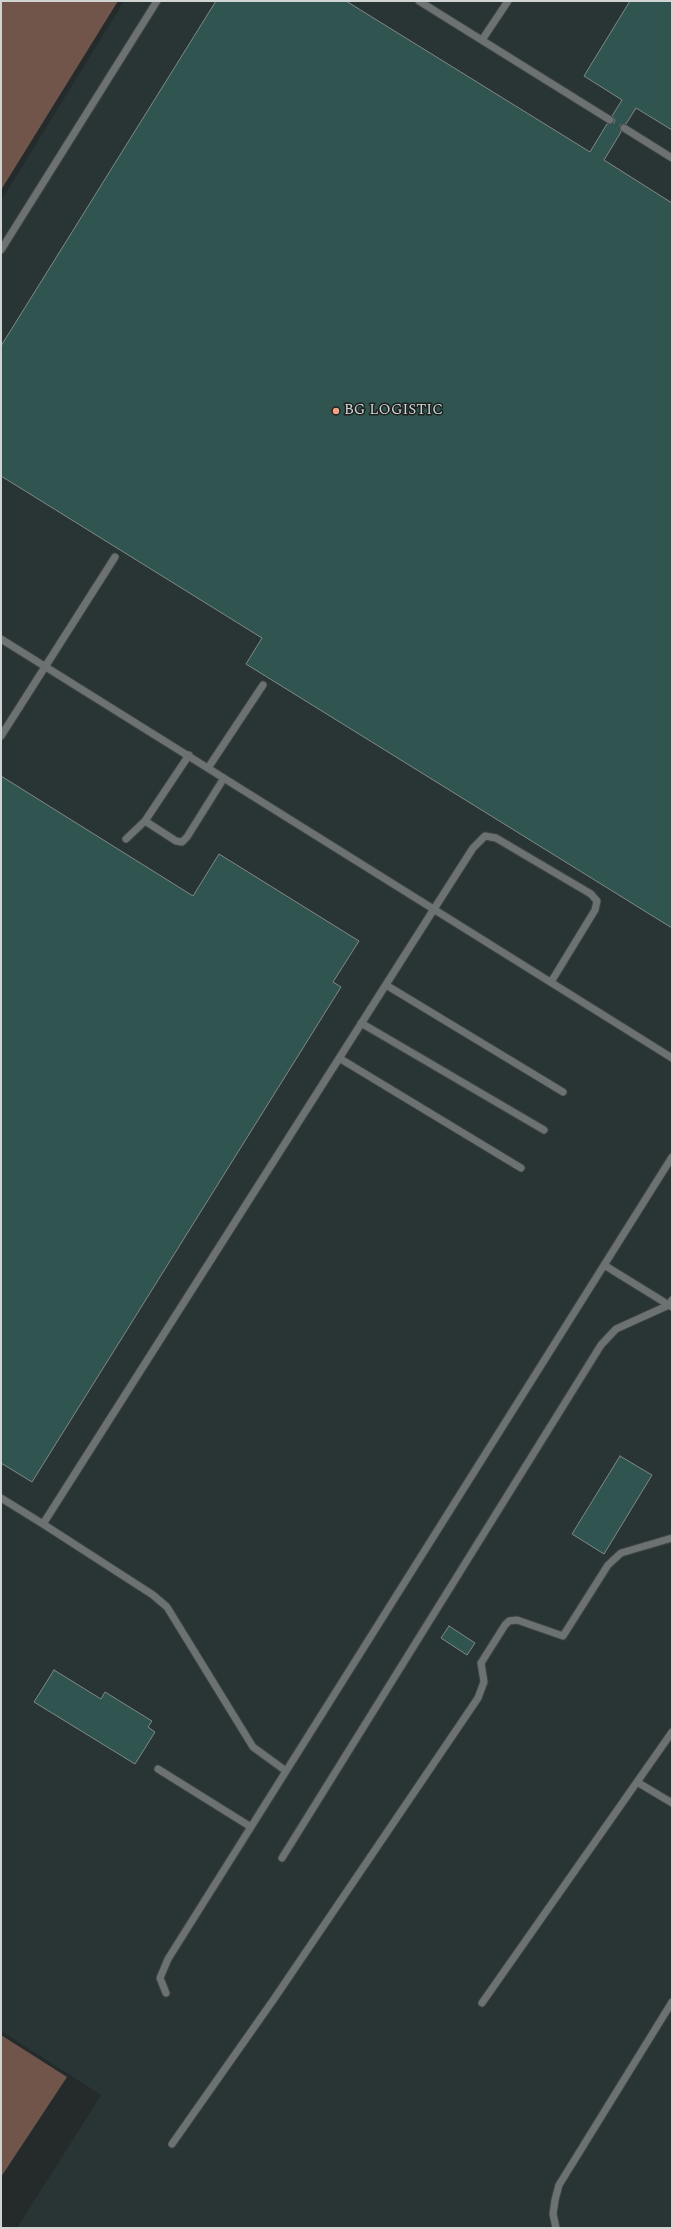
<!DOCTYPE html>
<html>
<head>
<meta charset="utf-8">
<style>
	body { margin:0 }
	#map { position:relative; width:673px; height:2229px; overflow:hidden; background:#252a2a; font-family:Spectral,serif }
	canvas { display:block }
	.frame { position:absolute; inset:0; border:2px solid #d0d4d3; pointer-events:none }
</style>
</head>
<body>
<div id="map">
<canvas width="673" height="2229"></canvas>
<div class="frame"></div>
</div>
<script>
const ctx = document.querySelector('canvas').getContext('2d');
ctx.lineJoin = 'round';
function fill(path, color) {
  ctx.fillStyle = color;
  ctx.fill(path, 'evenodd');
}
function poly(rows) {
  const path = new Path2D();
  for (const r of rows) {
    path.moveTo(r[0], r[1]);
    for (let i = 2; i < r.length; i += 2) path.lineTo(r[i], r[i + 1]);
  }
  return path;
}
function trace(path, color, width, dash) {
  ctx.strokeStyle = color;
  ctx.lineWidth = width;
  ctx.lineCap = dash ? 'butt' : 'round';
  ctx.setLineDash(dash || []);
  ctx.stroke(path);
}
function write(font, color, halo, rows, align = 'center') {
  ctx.font = font + ' Spectral,serif';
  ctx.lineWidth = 3;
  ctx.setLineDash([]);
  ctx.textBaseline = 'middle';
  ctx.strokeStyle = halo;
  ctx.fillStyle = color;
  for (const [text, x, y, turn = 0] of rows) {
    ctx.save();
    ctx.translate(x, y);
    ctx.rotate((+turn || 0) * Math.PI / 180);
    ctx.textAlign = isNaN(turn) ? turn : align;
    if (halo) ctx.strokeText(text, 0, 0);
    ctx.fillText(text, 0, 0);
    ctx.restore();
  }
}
const built = poly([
	[124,1,672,1,672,2228,17,2228,101,2095,1,2031,1,201]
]);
const forest = poly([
	[1,1,118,1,1,190],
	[1,2035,67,2077,1,2177]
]);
const building = poly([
	[216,1,346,1,590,152,607,124,614,123,615,120,612,116,622,100,584,76,630,1,672,1,672,130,636,108,626,124,620,125,621,132,604,160,672,203,672,928,246,664,262,638,1,476,1,346,216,1],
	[1,776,193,896,219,854,359,941,333,982,341,987,32,1482,1,1463,1,776],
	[620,1456,652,1475,604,1554,572,1534,620,1456],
	[449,1626,475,1643,467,1655,441,1638,449,1626],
	[54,1670,101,1699,105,1692,152,1721,148,1727,155,1732,135,1764,34,1702,54,1670]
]);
const service = poly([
	[419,1,610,120],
	[482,40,508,1],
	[624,128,672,158],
	[1,250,157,1],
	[1,639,672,1058],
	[1,736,115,557],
	[189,755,145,821,176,841,182,842,187,837,224,778],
	[208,768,263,685],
	[126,839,145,821],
	[386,985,563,1092],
	[361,1023,544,1130],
	[339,1058,521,1168],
	[604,1265,672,1307],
	[1,1498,43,1524,434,909,473,848,485,836,496,838,591,894,597,901,595,910,551,982],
	[43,1524,153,1595,167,1607,253,1747,286,1771],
	[158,1769,251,1827],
	[637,1782,672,1803],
	[282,1858,601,1345,616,1329,669,1305,672,1300],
	[166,1993,160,1978,168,1959,672,1157],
	[482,2003,672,1732],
	[172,2144,274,1999,478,1698,484,1682,481,1663,505,1625,509,1621,517,1620,563,1636,608,1565,621,1553,672,1538],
	[556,2228,553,2214,555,2200,559,2185,672,2002]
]);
const markers = [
	[336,411,4,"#f2a07f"]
];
const poiNames = [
	["BG LOGISTIC",344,411]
];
fill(built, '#283534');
fill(forest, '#72554a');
fill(building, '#305450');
trace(building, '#828887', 1);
trace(service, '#404544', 9);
trace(service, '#6c7272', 7);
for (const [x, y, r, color] of markers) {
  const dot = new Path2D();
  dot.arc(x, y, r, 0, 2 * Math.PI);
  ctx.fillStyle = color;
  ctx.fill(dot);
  trace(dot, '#1c2120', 1.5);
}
write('15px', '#d0d4d3', '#1c2120', poiNames, 'left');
</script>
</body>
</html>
